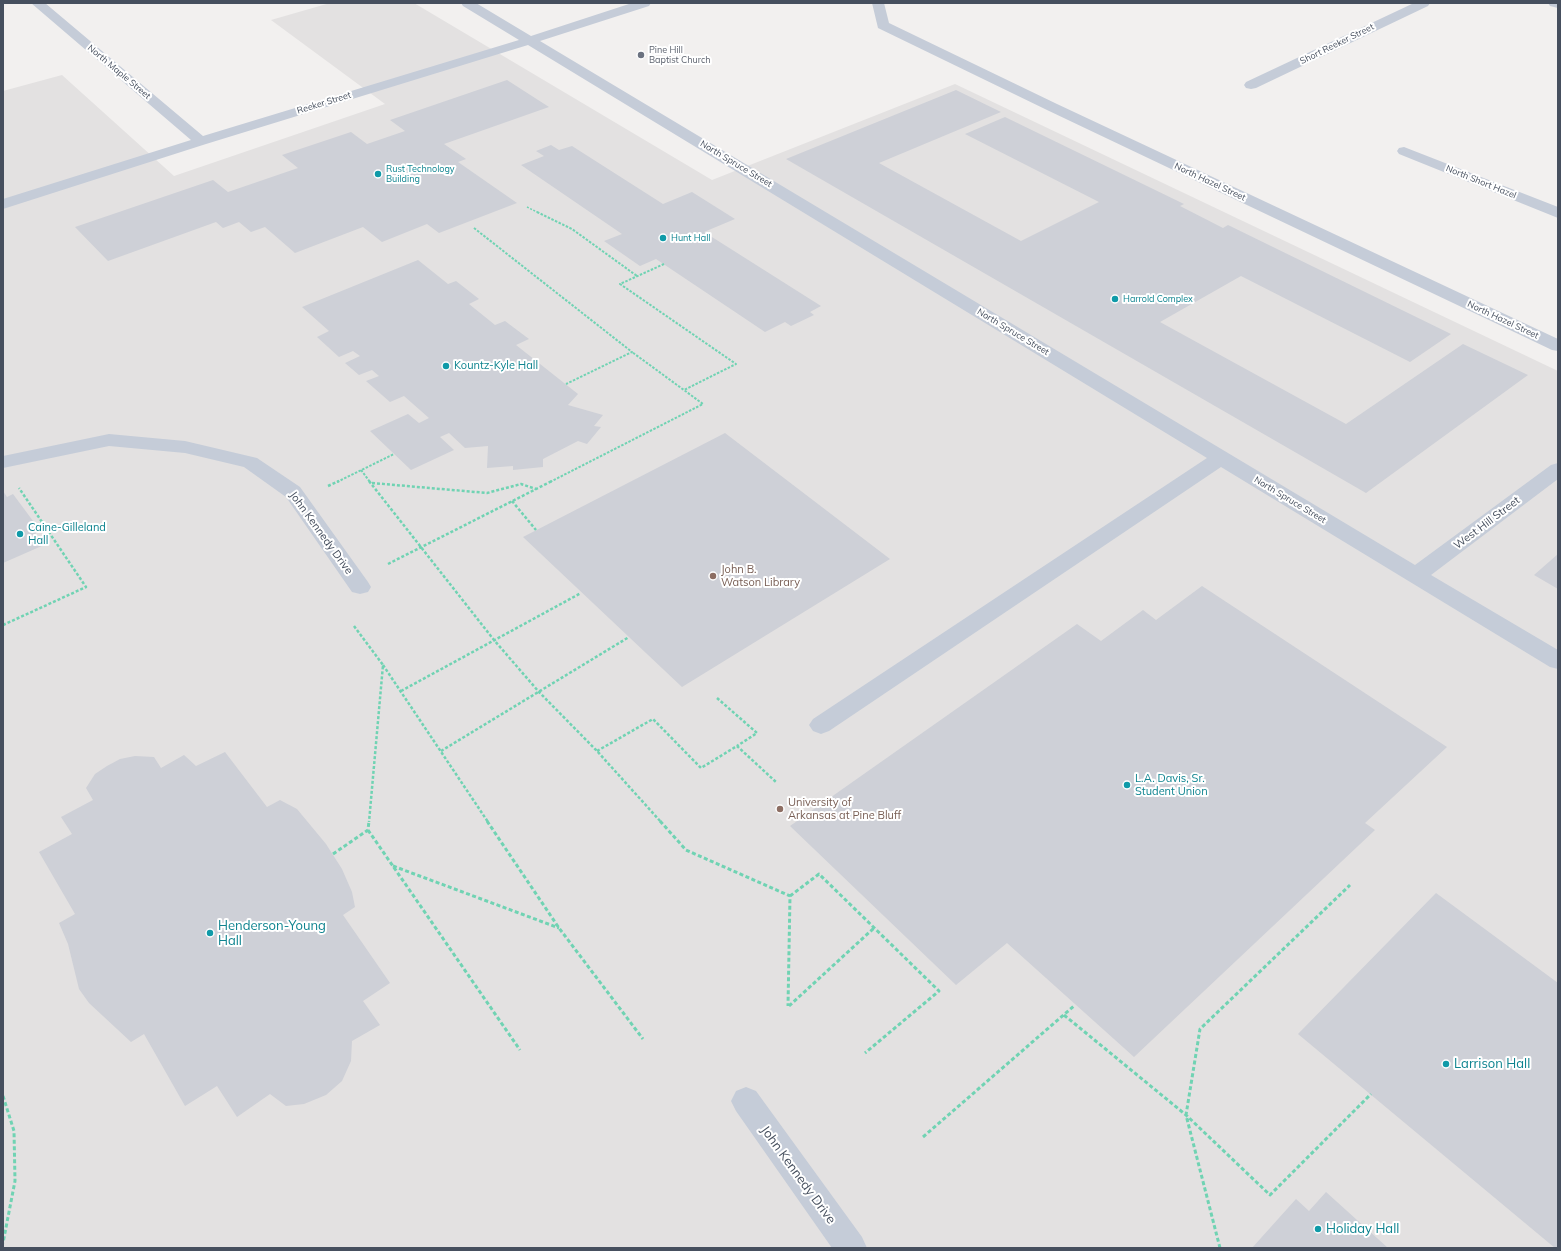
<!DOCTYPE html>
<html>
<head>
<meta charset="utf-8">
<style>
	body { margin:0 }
	#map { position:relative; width:1561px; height:1251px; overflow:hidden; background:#f2f0ef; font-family:Mulish,sans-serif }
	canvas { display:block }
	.frame { position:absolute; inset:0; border:4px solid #464f5e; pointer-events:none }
</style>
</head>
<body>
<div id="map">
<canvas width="1561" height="1251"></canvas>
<div class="frame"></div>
</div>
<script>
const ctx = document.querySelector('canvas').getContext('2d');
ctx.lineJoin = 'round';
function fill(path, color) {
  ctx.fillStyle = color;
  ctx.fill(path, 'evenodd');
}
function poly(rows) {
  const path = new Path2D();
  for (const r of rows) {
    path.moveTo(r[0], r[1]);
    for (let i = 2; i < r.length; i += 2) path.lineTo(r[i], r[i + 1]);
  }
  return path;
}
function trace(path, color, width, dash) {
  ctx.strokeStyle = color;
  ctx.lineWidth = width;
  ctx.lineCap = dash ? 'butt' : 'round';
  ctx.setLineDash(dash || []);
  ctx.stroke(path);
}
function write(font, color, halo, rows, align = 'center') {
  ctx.font = font + ' Mulish,sans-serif';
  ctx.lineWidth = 4;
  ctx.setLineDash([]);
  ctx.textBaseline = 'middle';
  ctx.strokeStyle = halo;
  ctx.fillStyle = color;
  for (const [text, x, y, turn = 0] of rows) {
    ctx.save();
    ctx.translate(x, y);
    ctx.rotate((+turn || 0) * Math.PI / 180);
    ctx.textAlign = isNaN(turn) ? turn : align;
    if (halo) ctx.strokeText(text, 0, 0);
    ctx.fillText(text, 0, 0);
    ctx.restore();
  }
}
const education = poly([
	[330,3,414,3,712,180,955,84,1558,371,1558,1248,3,1248,3,91,62,75,174,176,385,104,271,20]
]);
const building = poly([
	[507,80,549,107,444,144,466,159,458,162,517,203,439,233,427,224,382,242,363,227,295,253,265,227,251,232,239,222,223,228,216,222,108,261,75,227,213,180,228,192,298,168,282,155,351,132,367,144,405,131,390,120],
	[956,90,1001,112,879,163,1021,241,1099,202,965,134,1005,117,1184,204,1180,206,1223,228,1228,225,1451,334,1410,362,1241,276,1160,322,1346,424,1463,344,1528,375,1366,493,786,159],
	[551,145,559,150,572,146,663,204,692,192,735,219,704,232,821,306,810,312,814,315,791,326,785,322,765,332,656,259,640,266,604,241,622,234,521,165,544,156,536,151],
	[418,260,448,284,456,281,479,299,469,304,495,325,505,321,529,339,516,345,578,394,568,405,603,415,594,426,601,427,587,444,578,441,543,459,543,467,513,470,513,466,487,468,488,446,465,448,449,433,440,437,454,450,411,470,370,431,408,414,419,423,429,418,404,396,390,402,366,381,379,376,372,370,359,375,345,363,360,356,353,351,339,357,317,337,329,331,302,307],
	[725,433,890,559,682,687,523,537],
	[3,491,7,497,13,494,33,521,28,523,44,545,3,563],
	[1558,554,1558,589,1534,575],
	[1202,586,1447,747,1365,823,1375,830,1134,1057,1007,943,956,985,790,826,1077,624,1101,641,1143,610,1156,620],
	[225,752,267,807,280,800,297,809,326,844,342,869,352,892,355,907,343,915,390,983,363,1001,380,1025,352,1041,351,1061,342,1081,326,1095,304,1104,286,1106,270,1094,237,1117,217,1086,185,1106,144,1034,131,1042,89,1003,79,989,68,944,59,923,75,914,39,852,72,834,61,817,93,800,86,788,95,774,107,766,120,759,135,756,154,757,161,768,184,755,196,766],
	[1436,893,1558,983,1558,1248,1555,1248,1298,1034],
	[1326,1192,1388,1248,1252,1248,1296,1199,1309,1211]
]);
const pathFar3 = poly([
	[527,207,539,213]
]);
const pathFar2 = poly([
	[537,212,572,229,637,276],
	[474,228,632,352,566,384],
	[664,264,620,284,736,364,684,390],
	[361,470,370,482],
	[337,482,394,454],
	[550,482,703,404,632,352]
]);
const pathFar1 = poly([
	[369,481,494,640,539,692,597,751,661,822],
	[372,483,487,493,521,484,536,489],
	[328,486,339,481],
	[512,501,536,530],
	[388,564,552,481],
	[3,625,86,587,19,488],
	[354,626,383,665,369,822],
	[383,665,488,822],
	[401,691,581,593],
	[717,698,757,733,737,746],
	[441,751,629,637],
	[597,751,653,719,701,768,737,746,776,782]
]);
const path = poly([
	[487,821,559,928,643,1039],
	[660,821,686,850,790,896,788,1006],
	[368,830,520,1050],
	[333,854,368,830,369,821],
	[393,866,559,928],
	[790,896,819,874,939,991,865,1053],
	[789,1006,874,928],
	[1064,1015,1186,1115,1270,1195,1371,1094],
	[3,1096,14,1131,15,1181,3,1243],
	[923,1137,1075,1005],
	[1220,1248,1186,1115,1200,1029,1350,885]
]);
const minor = poly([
	[31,3,45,3,203,136,519,40,463,6,461,3,476,3,531,36,632,3,651,3,649,6,540,41,1415,565,1551,465,1558,463,1558,479,1431,575,1558,650,1558,669,1550,667,1221,467,829,731,821,734,813,731,809,725,813,719,1207,458,528,45,206,144,3,209,3,199,191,140,31,3],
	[872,3,884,3,889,23,1057,104,1558,339,1558,351,1552,350,1047,110,878,28,872,3],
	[1414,3,1430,3,1428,6,1256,88,1251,89,1246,88,1244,85,1246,82,1414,3],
	[1548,3,1558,3,1558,8,1550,6,1548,3],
	[1404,147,1558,207,1558,218,1399,154,1397,151,1399,148,1404,147],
	[109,434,185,441,257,458,300,487,368,582,371,587,368,592,360,594,352,592,286,497,244,467,185,453,109,446,3,468,3,456,109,434],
	[746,1087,756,1091,862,1237,867,1248,832,1248,736,1111,731,1101,736,1091,746,1087]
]);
const markers = [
	[641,55,4,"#6b7280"],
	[378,174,4,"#0f9aa8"],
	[663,238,4,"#0f9aa8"],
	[1115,299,4,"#0f9aa8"],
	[446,366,4,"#0f9aa8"],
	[20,534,4,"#0f9aa8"],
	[713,576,4,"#8d6e63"],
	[1127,785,4,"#0f9aa8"],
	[780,809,4,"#8d6e63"],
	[210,933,4,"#0f9aa8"],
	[1446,1064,4,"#0f9aa8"],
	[1318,1229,4,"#0f9aa8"]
];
const farStreetnames = [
	["Short Reeker Street",1337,44,-26],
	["North Maple Street",119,72,40],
	["Reeker Street",324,103,-17],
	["North Spruce Street",736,164,31],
	["North Hazel Street",1210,182,25],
	["North Short Hazel",1481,182,22],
	["North Hazel Street",1503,320,25],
	["North Spruce Street",1013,332,31],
	["North Spruce Street",1290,500,31]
];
const farWorshipnames = [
	["Pine Hill",649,50],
	["Baptist Church",649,60]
];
const farCulturenames = [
	["Rust Technology",386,169],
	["Building",386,179],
	["Hunt Hall",671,238],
	["Harrold Complex",1123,299]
];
const cultureNames = [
	["Kountz-Kyle Hall",454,366],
	["Caine-Gilleland",28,528],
	["Hall",28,541],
	["L.A. Davis, Sr.",1135,779],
	["Student Union",1135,792]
];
const streetNames = [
	["West Hill Street",1487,523,-37],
	["John Kennedy Drive",321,533,54]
];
const educationNames = [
	["John B.",721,570],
	["Watson Library",721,583],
	["University of",788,803],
	["Arkansas at Pine Bluff",788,816]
];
const nearCulturenames = [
	["Henderson-Young",218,926],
	["Hall",218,941],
	["Larrison Hall",1454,1064],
	["Holiday Hall",1326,1229]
];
const nearStreetnames = [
	["John Kennedy Drive",798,1175,54]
];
fill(education, '#e3e1e1');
fill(building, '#ced0d7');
trace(pathFar3, '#70d3b3', 1.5, [2, 1.5]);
trace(pathFar2, '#70d3b3', 2, [2.5, 1.5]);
trace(pathFar1, '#70d3b3', 2.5, [3, 2]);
trace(path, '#70d3b3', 3, [4, 2.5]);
fill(minor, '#c5ccd8');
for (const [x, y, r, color] of markers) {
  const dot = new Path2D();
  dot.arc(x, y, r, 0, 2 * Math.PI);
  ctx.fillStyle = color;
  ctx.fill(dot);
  trace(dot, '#fff', 1.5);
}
write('9px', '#464f5e', '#fff', farStreetnames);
write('9px', '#5b616d', '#fff', farWorshipnames, 'left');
write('9px', '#0d838f', '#fff', farCulturenames, 'left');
write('11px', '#0d838f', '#fff', cultureNames, 'left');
write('11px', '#464f5e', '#fff', streetNames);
write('11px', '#785e54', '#fff', educationNames, 'left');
write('13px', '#0d838f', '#fff', nearCulturenames, 'left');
write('13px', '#464f5e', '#fff', nearStreetnames);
</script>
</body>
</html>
